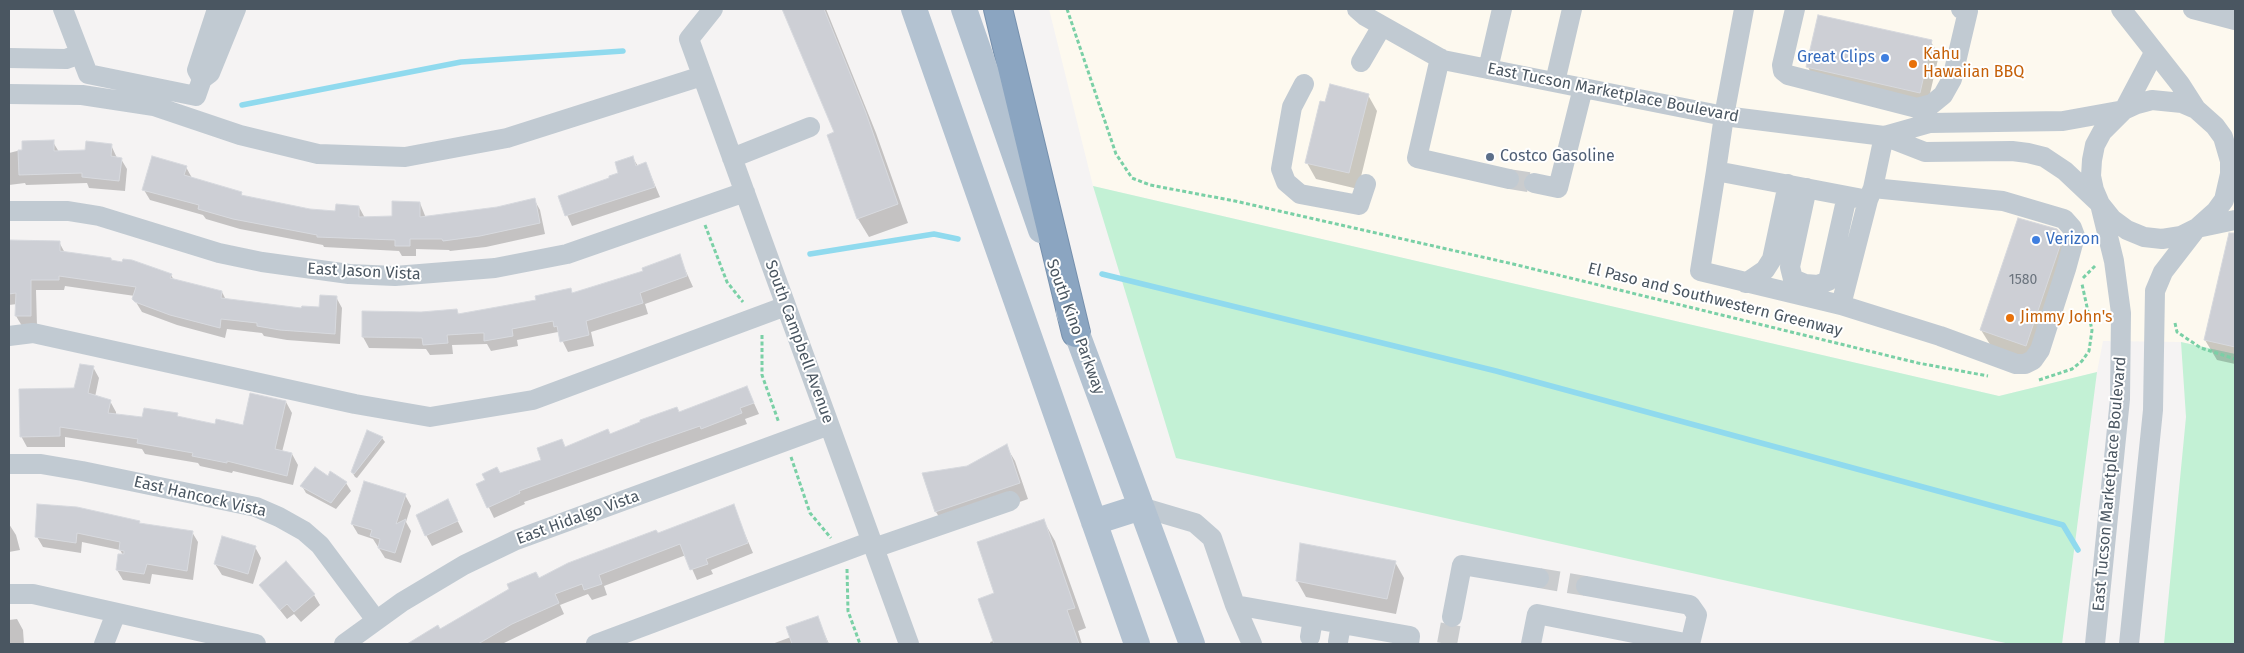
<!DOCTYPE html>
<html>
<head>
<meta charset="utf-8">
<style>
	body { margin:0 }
	#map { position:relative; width:2244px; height:653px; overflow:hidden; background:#f5f3f3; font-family:"Fira Sans",sans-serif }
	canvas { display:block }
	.frame { position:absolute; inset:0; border:10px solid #4a5661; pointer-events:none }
</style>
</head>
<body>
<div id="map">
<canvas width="2244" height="653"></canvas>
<div class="frame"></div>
</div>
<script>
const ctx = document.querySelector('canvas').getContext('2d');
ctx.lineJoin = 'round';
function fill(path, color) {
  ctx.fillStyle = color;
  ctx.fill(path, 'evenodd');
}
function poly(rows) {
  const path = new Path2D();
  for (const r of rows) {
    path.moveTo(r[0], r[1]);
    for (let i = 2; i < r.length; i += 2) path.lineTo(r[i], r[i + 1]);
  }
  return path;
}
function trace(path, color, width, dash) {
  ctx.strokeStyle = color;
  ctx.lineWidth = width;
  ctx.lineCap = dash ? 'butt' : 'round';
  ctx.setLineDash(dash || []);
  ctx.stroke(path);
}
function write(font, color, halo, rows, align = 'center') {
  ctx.font = font + ' "Fira Sans",sans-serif';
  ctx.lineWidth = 4;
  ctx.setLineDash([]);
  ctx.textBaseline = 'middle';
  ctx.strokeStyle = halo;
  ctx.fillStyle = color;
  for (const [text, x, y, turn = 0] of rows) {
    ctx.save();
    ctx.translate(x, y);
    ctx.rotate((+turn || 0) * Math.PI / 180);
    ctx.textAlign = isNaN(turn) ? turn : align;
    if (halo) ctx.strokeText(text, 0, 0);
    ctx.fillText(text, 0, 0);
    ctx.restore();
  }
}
const commercial = poly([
	[1049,9,2235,9,2235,354,2181,342,2103,341,2097,372,1999,396,1093,186]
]);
const green = poly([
	[1093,186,1999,396,2097,372,2062,644,2010,644,1176,458],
	[2181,342,2235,354,2235,644,2164,644,2186,417]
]);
const shadow = poly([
	[784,9,826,9,876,133,908,223,869,237,858,219,835,133],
	[1931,42,1939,55,1927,106,1815,81,1808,67],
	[1368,95,1377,111,1358,189,1316,179,1307,163,1326,104],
	[53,142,59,152,86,151,111,145,117,158,121,159,127,169,125,191,89,188,87,183,26,185,25,183,9,185,9,153],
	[632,157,638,166,646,164,660,197,572,226,559,197,620,174],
	[186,167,192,178,241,193,243,197,310,210,336,212,359,207,365,218,393,217,420,203,426,218,497,208,534,199,540,210,545,234,486,247,450,251,449,250,416,249,416,256,402,256,399,251,324,247,323,245,240,229,206,219,203,215,150,200,144,190],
	[2061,237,2071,254,2034,362,1991,346,1981,330],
	[59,242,65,253,111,259,112,261,171,275,174,280,222,292,226,300,303,310,320,308,336,297,342,308,340,344,287,340,264,336,262,333,227,329,225,338,177,325,142,312,134,299,135,296,65,286,64,290,36,290,37,326,22,326,16,316,17,304,9,305,9,251],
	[2228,245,2235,247,2235,364,2217,360,2205,340],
	[679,256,693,287,645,304,648,314,591,332,594,346,568,352,558,332,517,340,518,346,491,351,487,344,452,345,453,354,430,355,426,349,369,348,363,337,421,314,457,310,459,315,573,294,644,272],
	[93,367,99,378,95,397,110,401,116,412,116,415,143,418,177,415,179,418,216,426,244,426,286,402,292,413,282,452,292,454,298,465,293,485,233,471,232,473,200,466,198,463,145,454,142,449,65,437,65,447,27,447,21,436,75,389],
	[747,388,759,414,745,419,747,424,524,502,525,504,494,518,478,485,542,460,565,448,679,413],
	[382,438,385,442,357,478,355,477,352,472],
	[1006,446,1015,461,1028,499,946,528,936,512,923,474,968,467],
	[331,473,346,483,351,491,336,509,306,493,302,486,328,477],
	[405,495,411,506,406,522,411,531,401,563,385,558,373,539,358,534,352,524],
	[448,501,463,532,432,546,426,535],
	[733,506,753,553,711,570,713,574,697,580,686,555,604,586,607,595,592,600,588,594,560,605,564,614,502,644,410,644,437,627,439,630,539,579],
	[1043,520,1055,541,1086,628,1078,631,1082,644,991,644,990,642,994,641,996,593],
	[139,522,140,525,192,532,198,542,193,580,152,574,150,584,123,580,117,570,123,555,120,550,82,542,81,553,43,547,37,537],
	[9,524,16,535,20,550,9,552],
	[255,547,261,558,253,584,222,575,215,564],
	[1395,562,1404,578,1396,614,1306,597,1297,581],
	[260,585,314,595,320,605,301,622,294,614,287,619],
	[817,617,829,644,772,644,791,637],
	[17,619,23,630,24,644,9,644,9,620]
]);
const stream = poly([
	[242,105,461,62,623,51],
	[810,254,934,234,958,239],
	[1102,274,1496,371,2063,525,2078,550]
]);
const building = poly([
	[782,9,824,9,866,113,898,204,857,219,827,135,834,132,782,9],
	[1818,15,1932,40,1920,93,1806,67,1818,15],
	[1330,84,1369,94,1349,173,1305,163,1320,101,1325,102,1330,84],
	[54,140,54,151,85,150,86,141,112,144,111,156,122,158,119,181,82,177,82,173,19,175,18,150,22,150,22,141,54,140],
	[152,156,187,166,184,175,242,192,241,195,310,209,335,211,336,204,359,206,359,217,392,216,392,201,420,202,420,217,497,207,535,198,540,223,480,236,443,241,442,239,410,239,410,246,395,246,395,240,317,237,317,235,233,219,198,209,199,205,142,190,152,156],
	[633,156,636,166,646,162,655,187,565,216,558,196,609,178,609,176,618,173,615,162,633,156],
	[2018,218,2057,229,2063,237,2026,346,1980,330,2018,218],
	[2229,233,2235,233,2235,347,2204,340,2229,233],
	[9,240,60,241,60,251,111,258,111,260,122,262,123,259,132,260,172,274,170,278,222,291,221,298,301,308,302,306,319,307,320,295,337,296,335,334,280,330,257,326,257,323,221,319,220,328,170,315,135,302,132,299,136,287,59,276,59,280,31,280,31,316,15,316,16,293,9,294,9,240],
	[680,254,687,276,640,293,643,303,586,321,589,335,560,342,557,326,554,327,553,321,512,329,513,336,484,341,484,333,480,333,447,335,448,343,423,345,422,338,362,337,362,311,421,312,457,309,458,314,536,300,535,296,571,288,572,293,643,271,642,268,680,254],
	[80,364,94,366,88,393,111,400,108,413,142,417,144,408,178,413,177,416,215,424,216,419,243,425,250,393,286,401,275,449,292,453,287,476,227,461,227,463,192,456,193,453,137,443,138,439,60,427,60,436,20,437,19,389,74,388,80,364],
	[747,386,754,403,740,408,742,413,701,429,700,426,648,444,519,491,520,493,487,508,476,484,485,480,482,474,497,467,500,473,541,460,537,448,562,439,565,447,608,429,610,434,640,422,640,420,677,407,679,412,747,386],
	[367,430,383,437,354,474,351,472,367,430],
	[1007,444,1020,483,935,512,922,473,967,466,1007,444],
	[315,467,328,476,330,471,347,482,331,503,300,486,315,467],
	[364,481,406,494,396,524,406,519,395,553,378,548,380,539,370,536,372,530,351,524,364,481],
	[448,499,458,521,425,536,416,515,448,499],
	[37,504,77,507,140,521,139,523,193,531,187,571,147,564,144,574,116,570,118,554,124,554,124,551,119,550,120,542,77,533,76,543,35,537,37,504],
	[734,504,748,543,706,559,708,564,690,570,680,544,599,575,602,584,584,590,582,584,555,594,559,603,512,624,478,644,407,644,438,625,440,629,509,589,507,584,536,572,539,578,568,563,656,530,658,533,734,504],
	[1044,519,1075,608,1067,610,1079,644,994,644,978,599,994,593,977,542,1044,519],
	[222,536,256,546,248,574,214,564,222,536],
	[1300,543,1396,561,1387,599,1296,581,1300,543],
	[286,561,315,594,294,612,287,604,280,610,259,585,286,561],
	[818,616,828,644,792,644,786,627,818,616]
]);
const minorTunnel = poly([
	[1509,179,1534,183],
	[1539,578,1586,586],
	[1447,644,1452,617]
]);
const path = poly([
	[1067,9,1116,154,1132,178,1150,185,1235,201,1513,264,1918,363,1988,376],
	[705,225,727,282,743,302],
	[2083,278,2096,265],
	[2175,323,2177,332,2201,348,2235,359],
	[762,335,762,375,779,423],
	[2039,380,2072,369,2082,361,2089,351,2092,330,2082,284],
	[791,457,810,513,831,538],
	[847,569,848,611,860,644]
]);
const minor = poly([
	[63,9,88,74,196,96,202,79],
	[217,9,197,70,202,79,210,73,236,9],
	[713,9,689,39,909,644],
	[1357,9,1365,16,1443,60,1724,116,1884,136,1925,152,2012,151,2028,153,2044,157,2065,171,2100,204,2114,261,2121,313,2120,399,2095,644],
	[1744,9,1724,116,1716,171,1868,200],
	[1795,9,1782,65,1783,71,1788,75,1917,108,1932,104,1943,95,1952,79,1968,11,1961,9],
	[2121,9,2180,84,2196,109],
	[2193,9,2235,20],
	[9,58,66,59,80,54],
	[1440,58,1417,158,1509,179],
	[1361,62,1382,26],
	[1488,69,1502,9],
	[1555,82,1572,9],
	[1304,84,1292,107,1281,169,1286,182,1300,194,1359,205,1366,184],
	[9,94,82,95,154,106,240,135,318,154,405,157,507,138,702,76],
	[1884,136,1930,123,2063,121,2124,110,2154,53],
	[732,158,810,127],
	[1716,171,1700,271,1841,305,1940,336,2016,364,2025,364,2033,360,2040,350,2066,269,2075,236,2072,228,2064,219,2003,201,1873,188],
	[1534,183,1558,188,1583,88],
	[1807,188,1790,267,1793,279,1805,284,1818,285,1828,281,1847,196],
	[9,211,68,211,99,216,219,253,262,262,349,274,395,276,495,268,567,254,745,192],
	[1746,283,1765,270,1772,259,1788,184],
	[1841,305,1868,200,1873,188,1884,136],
	[9,336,33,333,355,404,430,417,533,400,786,306],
	[9,464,41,464,82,471,256,507,279,517,304,531,320,545,376,620],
	[1141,507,1195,523,1212,538,1235,605,1410,636,1409,644],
	[874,548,1010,501],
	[1586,586,1690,605,1697,615,1690,644],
	[9,594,33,594,256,644],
	[1235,605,1252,644],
	[1452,617,1462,565,1539,578],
	[1310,637,1313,619],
	[1338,642,1341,624],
	[104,644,116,613],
	[344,644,402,602,464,565,516,540,829,425],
	[596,644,872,541],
	[1531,644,1537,614,1690,644],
	[2129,644,2153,410,2155,291,2163,272,2197,228,2216,211,2224,200,2230,174,2230,161,2223,137,2215,126,2196,109,2182,103,2152,100,2137,104,2124,110,2102,132,2095,145,2092,160,2091,176,2094,190,2100,204,2112,219,2127,230,2144,237,2162,239,2181,236,2197,228,2235,220]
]);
const major = poly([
	[914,9,1137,644],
	[964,9,1041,230],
	[1069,312,1192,644],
	[1094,522,1141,507]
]);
const highway = poly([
	[998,9,1076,333]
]);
const markers = [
	[1885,58,5,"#3f7fe0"],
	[1913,64,5,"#e8710a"],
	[1490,157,5,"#5c6f8a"],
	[2036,240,5,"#3f7fe0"],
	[2010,318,5,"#e8710a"]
];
const numberNames = [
	["1580",2023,280]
];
const foodNames = [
	["Kahu",1923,55],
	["Hawaiian BBQ",1923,73],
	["Jimmy John's",2020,318]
];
const shopNames = [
	["Great Clips",1875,58],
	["Verizon",2046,240,"left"]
];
const streetNames = [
	["East Tucson Marketplace Boulevard",1613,93,11],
	["East Jason Vista",364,272,3],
	["El Paso and Southwestern Greenway",1715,300,14],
	["South Kino Parkway",1075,327,70],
	["South Campbell Avenue",799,342,70],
	["East Tucson Marketplace Boulevard",2110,484,-85],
	["East Hancock Vista",200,497,13],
	["East Hidalgo Vista",578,518,-20]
];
const serviceNames = [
	["Costco Gasoline",1500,157]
];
fill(commercial, '#fdf9ef');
fill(green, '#c3f1d5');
fill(shadow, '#0003');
trace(stream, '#90daee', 5.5);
fill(building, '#cdcfd5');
trace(building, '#d7d9de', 1);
trace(minorTunnel, '#caccce', 20, [20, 10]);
trace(highway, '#7690ad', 30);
trace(path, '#7ad0a6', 3, [4, 2.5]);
trace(minor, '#c1cad2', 20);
trace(major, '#b3c2d1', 26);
trace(highway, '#8ba5c1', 28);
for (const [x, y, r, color] of markers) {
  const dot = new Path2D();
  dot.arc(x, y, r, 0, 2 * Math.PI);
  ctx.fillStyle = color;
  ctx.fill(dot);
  trace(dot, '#fff', 2);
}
write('14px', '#6b747e', null, numberNames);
write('16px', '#c56008', '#fff', foodNames, 'left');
write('16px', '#366cbe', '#fff', shopNames, 'right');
write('16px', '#4a5661', '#fff', streetNames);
write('16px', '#4e5e75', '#fff', serviceNames, 'left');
</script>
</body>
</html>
